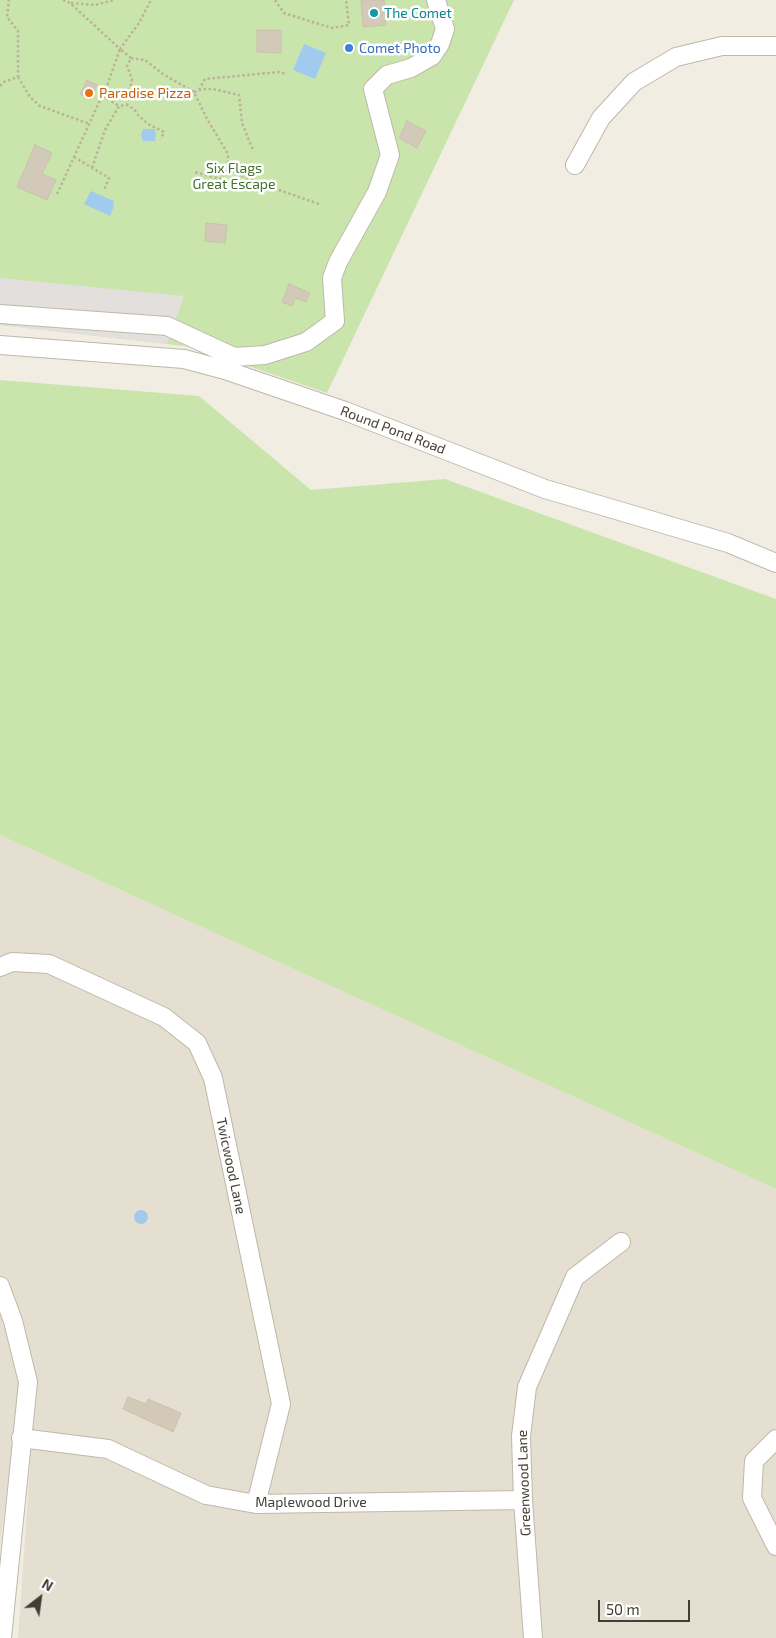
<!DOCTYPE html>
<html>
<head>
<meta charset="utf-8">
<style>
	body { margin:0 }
	#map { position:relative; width:776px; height:1638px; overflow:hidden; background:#f1ede3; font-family:"Exo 2",sans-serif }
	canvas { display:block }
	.north { position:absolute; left:15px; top:1573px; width:50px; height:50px; -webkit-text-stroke:4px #fff; paint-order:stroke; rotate:30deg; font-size:14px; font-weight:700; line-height:20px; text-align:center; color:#433d33 }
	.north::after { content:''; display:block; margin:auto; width:18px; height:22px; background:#433d33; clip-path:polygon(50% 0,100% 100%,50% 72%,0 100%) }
	.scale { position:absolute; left:598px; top:1600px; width:92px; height:22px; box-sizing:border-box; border:2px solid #433d33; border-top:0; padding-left:6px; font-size:15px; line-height:18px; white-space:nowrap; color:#433d33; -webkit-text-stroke:4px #fff; paint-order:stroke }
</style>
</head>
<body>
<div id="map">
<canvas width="776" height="1638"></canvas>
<div class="north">N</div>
<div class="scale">50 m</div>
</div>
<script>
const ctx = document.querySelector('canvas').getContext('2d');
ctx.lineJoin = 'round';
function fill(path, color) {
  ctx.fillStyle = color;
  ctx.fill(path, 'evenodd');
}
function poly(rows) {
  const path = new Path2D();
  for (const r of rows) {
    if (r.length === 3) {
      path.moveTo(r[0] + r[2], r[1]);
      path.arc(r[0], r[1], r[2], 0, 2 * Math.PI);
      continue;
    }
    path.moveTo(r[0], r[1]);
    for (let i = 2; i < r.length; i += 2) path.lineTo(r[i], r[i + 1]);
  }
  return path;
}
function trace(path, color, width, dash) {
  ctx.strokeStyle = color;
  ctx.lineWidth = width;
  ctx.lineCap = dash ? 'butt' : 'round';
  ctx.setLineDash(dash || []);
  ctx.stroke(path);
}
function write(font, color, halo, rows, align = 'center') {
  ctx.font = font + ' "Exo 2",sans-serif';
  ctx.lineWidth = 5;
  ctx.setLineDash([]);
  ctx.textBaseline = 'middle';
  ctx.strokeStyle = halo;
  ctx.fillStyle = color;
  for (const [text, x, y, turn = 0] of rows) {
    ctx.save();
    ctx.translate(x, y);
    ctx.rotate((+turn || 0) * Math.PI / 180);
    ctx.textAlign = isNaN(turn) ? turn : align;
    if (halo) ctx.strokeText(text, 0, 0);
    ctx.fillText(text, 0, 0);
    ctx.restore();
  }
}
const residential = poly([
	[0,835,776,1189,776,1638,18,1638,30,1465,10,1467,0,1546]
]);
const green = poly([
	[0,0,514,0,327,393,193,347,0,325],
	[0,380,199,396,311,490,445,479,776,599,776,1189,0,835]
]);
const parking = poly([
	[0,278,184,296,167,344,0,325]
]);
const water = poly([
	[304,44,326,53,315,79,293,70],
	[143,129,154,129,156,133,155,141,143,141,141,135],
	[91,191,114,201,113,205,114,206,110,216,84,204],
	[141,1217,7]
]);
const building = poly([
	[361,0,384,0,386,25,363,27,361,0],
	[257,30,281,30,281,53,257,52,257,30],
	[87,80,97,85,91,99,80,94,87,80],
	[407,121,426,131,417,148,399,138,407,121],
	[35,145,52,153,42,174,56,180,47,200,17,187,35,145],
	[206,223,227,225,225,243,205,241,206,223],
	[289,284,310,293,306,302,295,298,292,306,282,302,289,284],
	[128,1397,146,1404,148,1399,181,1413,173,1432,123,1409,128,1397]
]);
const path = poly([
	[63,0,70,3,120,49,139,23,151,0],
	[275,0,284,13,332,28,349,25,346,0],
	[71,3,95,5,114,0],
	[131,58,145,60,163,74,194,92,206,117,228,154,228,169,221,179,194,172],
	[18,77,30,97,40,106,90,124],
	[0,86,4,82,18,77,18,31,7,17,9,0],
	[199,90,205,79,279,72,286,74],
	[194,92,203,89,213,89,239,95,242,123,253,150],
	[103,96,119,106],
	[74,157,109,178,104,190],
	[92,168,105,130,119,106,127,105,134,109,138,115,148,124,164,132,161,139],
	[228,169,256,182,319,204],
	[57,194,108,83,120,49,131,58,127,66,132,79,127,105]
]);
const minor = poly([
	[575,165,601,118,634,82,676,57,722,46,776,46],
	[0,314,167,326,234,357,231,368],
	[0,345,184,359,225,370,345,411,545,489,728,543,776,563],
	[234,357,265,355,306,342,335,321,332,278,338,262,377,192,390,155,373,89,387,75,411,68,432,56,440,44,445,29,436,0],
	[0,967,12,962,49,964,164,1017,197,1043,213,1078,281,1404,256,1504],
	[0,1286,13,1321,28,1382,2,1638],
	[21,1438,108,1449,206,1495,256,1504,523,1500],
	[776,1439,754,1461,752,1498,776,1546],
	[533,1638,523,1500,521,1436,527,1387,575,1277,621,1242]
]);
const markers = [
	[374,13,5,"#0f9aa8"],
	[349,48,5,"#3f7fe0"],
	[89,93,5,"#e8710a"]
];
const cultureNames = [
	["The Comet",384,13]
];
const shopNames = [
	["Comet Photo",359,48]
];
const foodNames = [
	["Paradise Pizza",99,93]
];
const parkNames = [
	["Six Flags",234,168],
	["Great Escape",234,184]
];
const streetNames = [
	["Round Pond Road",393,430,21],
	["Twicwood Lane",231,1166,78],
	["Greenwood Lane",524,1483,-92],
	["Maplewood Drive",311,1502]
];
fill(residential, '#e5dfd1');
fill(green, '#c9e5ac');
fill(parking, '#e2dfdc');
fill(water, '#a0cbee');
fill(building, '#d2c9b9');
trace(building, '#cdc1ac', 1);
trace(minor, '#bfb8a9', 20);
trace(path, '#bdb198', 2.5, [2.5, 2.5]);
trace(minor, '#fff', 18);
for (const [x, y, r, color] of markers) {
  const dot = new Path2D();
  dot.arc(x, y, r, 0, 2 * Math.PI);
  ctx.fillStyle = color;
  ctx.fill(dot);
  trace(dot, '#fff', 2);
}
write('14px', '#0d838f', '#fff', cultureNames, 'left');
write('14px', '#366cbe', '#fff', shopNames, 'left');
write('14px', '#c56008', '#fff', foodNames, 'left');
write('14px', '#427229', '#fff', parkNames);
write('14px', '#433d33', '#fff', streetNames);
</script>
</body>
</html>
